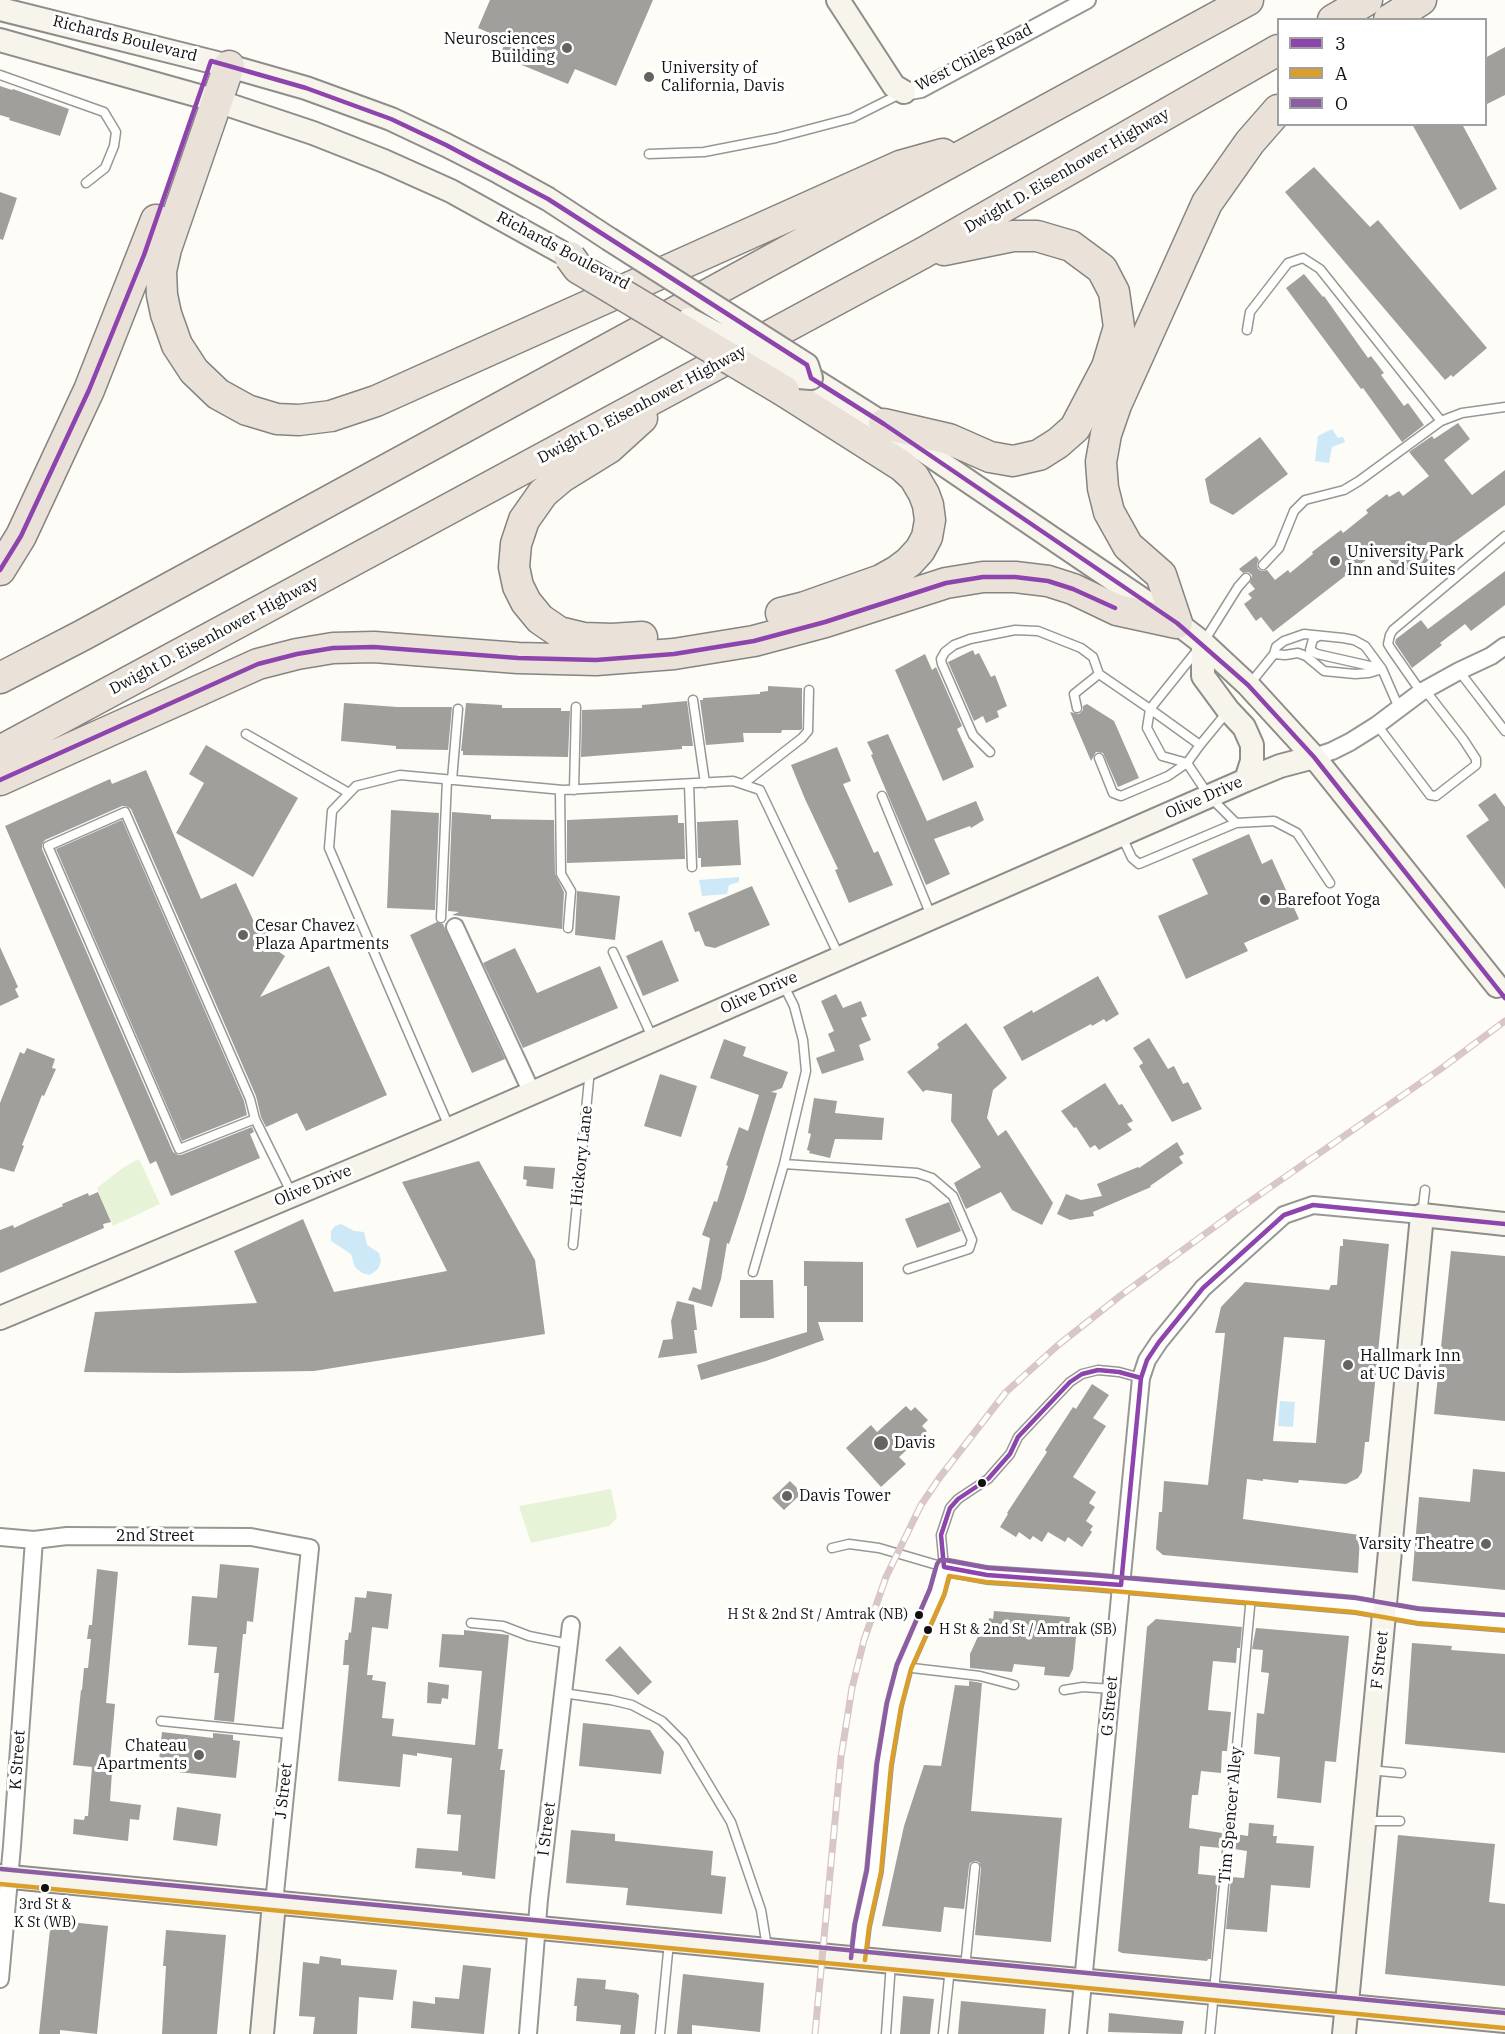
<!DOCTYPE html>
<html>
<head>
<meta charset="utf-8">
<style>
	body { margin:0 }
	#map { position:relative; width:1505px; height:2034px; overflow:hidden; background:#fdfcf7; font-family:"IBM Plex Serif",serif }
	canvas { display:block }
	.legend { position:absolute; left:1277px; top:18px; width:210px; height:108px; box-sizing:border-box; background:#fff; border:2px solid #a0a0a0; margin:0; padding:8px 10px; list-style:none; font-size:18px; color:#111 }
	.legend li { display:flex; align-items:center; gap:12px; height:30px }
	.legend b { width:30px; border:2px solid #a0a0a0 }
</style>
</head>
<body>
<div id="map">
<canvas width="1505" height="2034"></canvas>
<ul class="legend">
<li><b style="height:8px;background:#8e44ad"></b>3</li>
<li><b style="height:8px;background:#d99f2a"></b>A</li>
<li><b style="height:8px;background:#8c5da3"></b>O</li>
</ul>
</div>
<script>
const ctx = document.querySelector('canvas').getContext('2d');
ctx.lineJoin = 'round';
function fill(path, color) {
  ctx.fillStyle = color;
  ctx.fill(path, 'evenodd');
}
function poly(rows) {
  const path = new Path2D();
  for (const r of rows) {
    path.moveTo(r[0], r[1]);
    for (let i = 2; i < r.length; i += 2) path.lineTo(r[i], r[i + 1]);
  }
  return path;
}
function trace(path, color, width, dash) {
  ctx.strokeStyle = color;
  ctx.lineWidth = width;
  ctx.lineCap = dash ? 'butt' : 'round';
  ctx.setLineDash(dash || []);
  ctx.stroke(path);
}
function write(font, color, halo, rows, align = 'center') {
  ctx.font = font + ' "IBM Plex Serif",serif';
  ctx.lineWidth = 6;
  ctx.setLineDash([]);
  ctx.textBaseline = 'middle';
  ctx.strokeStyle = halo;
  ctx.fillStyle = color;
  for (const [text, x, y, turn = 0] of rows) {
    ctx.save();
    ctx.translate(x, y);
    ctx.rotate((+turn || 0) * Math.PI / 180);
    ctx.textAlign = isNaN(turn) ? turn : align;
    if (halo) ctx.strokeText(text, 0, 0);
    ctx.fillText(text, 0, 0);
    ctx.restore();
  }
}
const green = poly([
	[139,1159,160,1204,113,1226,97,1188,124,1167],
	[611,1489,617,1518,609,1526,531,1543,519,1506]
]);
const water = poly([
	[1332,429,1338,438,1343,437,1345,442,1332,447,1329,463,1315,461,1318,436],
	[739,877,739,882,729,885,727,894,702,896,699,880],
	[341,1224,354,1231,364,1232,367,1245,379,1253,381,1261,378,1269,370,1275,362,1273,355,1267,351,1254,331,1241,331,1231,335,1226],
	[1280,1401,1295,1402,1293,1427,1278,1426]
]);
const building = poly([
	[490,0,653,0,616,86,575,69,568,84,500,56,506,40,478,28],
	[1505,47,1505,95,1485,105,1485,58],
	[0,86,12,90,13,89,69,109,60,136,9,120,10,118,0,115],
	[1412,124,1462,124,1497,189,1460,210],
	[1314,167,1370,227,1378,220,1487,348,1453,377,1451,375,1445,380,1285,192],
	[0,192,17,198,3,240,0,239],
	[1304,274,1323,297,1324,296,1368,358,1371,356,1384,373,1381,375,1404,406,1408,403,1424,425,1402,442,1363,388,1361,389,1286,288],
	[1458,423,1470,439,1444,460,1472,495,1505,470,1505,505,1405,578,1380,549,1273,632,1261,617,1256,621,1244,604,1252,598,1248,594,1255,589,1250,583,1252,575,1248,572,1243,573,1239,569,1256,556,1259,560,1257,564,1258,569,1262,571,1267,570,1275,580,1288,570,1290,573,1313,554,1312,552,1341,530,1343,533,1368,513,1366,510,1387,494,1389,497,1399,491,1403,496,1429,476,1409,452,1432,436,1434,439],
	[1260,437,1288,474,1233,515,1210,503,1205,479],
	[1505,571,1505,605,1471,631,1465,624,1440,643,1442,645,1412,668,1395,643,1396,639,1421,620,1428,629],
	[973,650,975,655,979,653,991,677,995,675,1007,706,997,711,999,717,986,723,983,716,974,721,948,662],
	[925,654,932,670,936,667,962,726,957,729,974,767,943,781,895,670],
	[768,686,802,688,802,729,800,730,782,730,781,733,743,733,744,742,706,745,700,700,703,700,703,698,760,694,760,692,768,691],
	[687,701,693,746,682,746,682,749,581,757,582,710,642,708,642,705],
	[344,703,397,707,452,707,448,750,396,749,396,746,341,741],
	[466,703,502,705,502,708,561,708,561,711,570,711,568,757,463,755,463,751,461,751],
	[1087,704,1114,721,1139,778,1118,787,1103,753,1096,752,1091,761,1070,712,1079,714,1083,710,1083,706],
	[888,734,927,821,976,801,984,820,971,828,970,826,934,839,950,874,926,885,871,755,873,754,867,742],
	[206,745,298,798,253,877,176,833,204,783,189,774],
	[837,747,851,781,843,784,874,853,878,851,893,885,849,903,835,870,838,869,805,799,791,765],
	[146,770,201,899,236,883,255,924,268,931,262,940,285,956,260,997,329,966,387,1095,306,1131,297,1113,266,1127,261,1117,256,1096,131,809,126,806,122,806,45,840,42,845,42,849,173,1152,178,1155,181,1155,252,1127,254,1132,250,1134,260,1158,171,1196,156,1161,150,1164,5,826,110,779,112,784],
	[1495,793,1505,807,1505,889,1466,836,1489,820,1478,805],
	[391,810,439,813,435,910,387,908],
	[452,812,491,815,491,819,554,820,555,874,564,892,562,929,452,915,459,912,448,911],
	[678,815,678,823,684,823,685,859,567,863,567,820],
	[122,820,244,1101,247,1115,182,1141,56,849],
	[738,820,741,865,701,867,701,858,698,858,697,822],
	[1249,834,1262,864,1272,859,1299,919,1244,943,1248,951,1186,979,1158,916,1208,894,1192,859],
	[752,886,770,925,715,948,705,946,699,931,695,932,688,913],
	[577,891,620,896,615,940,575,935],
	[437,922,443,924,505,1059,472,1073,410,935],
	[662,940,679,981,643,996,626,956],
	[0,947,18,987,15,989,19,997,0,1006],
	[515,948,537,993,600,966,618,1008,523,1048,483,963],
	[1098,976,1119,1014,1106,1022,1104,1019,1092,1026,1091,1024,1022,1061,1003,1027,1032,1010,1033,1013],
	[836,994,843,1008,861,1001,867,1016,861,1018,871,1040,859,1045,864,1060,822,1074,816,1058,835,1051,828,1034,834,1031,821,1001],
	[966,1023,1007,1078,993,1090,987,1118,998,1136,1006,1130,1053,1203,1042,1225,1012,1210,1001,1192,966,1209,954,1183,981,1167,951,1121,952,1094,926,1090,923,1092,907,1072,939,1048,937,1044],
	[1149,1038,1168,1069,1174,1066,1183,1084,1188,1082,1202,1109,1172,1122,1139,1066,1143,1063,1133,1048],
	[724,1039,746,1047,743,1056,788,1072,782,1088,771,1092,777,1093,745,1196,729,1244,727,1243,721,1279,712,1307,688,1300,693,1287,701,1290,710,1238,702,1235,714,1201,717,1202,728,1166,726,1165,739,1127,748,1131,759,1095,710,1078],
	[27,1048,55,1059,52,1068,56,1069,44,1096,42,1095,22,1145,24,1146,14,1172,0,1168,0,1103,20,1052,24,1054],
	[660,1074,697,1086,681,1137,644,1126],
	[1105,1083,1119,1105,1122,1104,1133,1121,1127,1124,1132,1130,1099,1150,1095,1145,1090,1148,1076,1127,1074,1128,1061,1111],
	[814,1098,837,1101,835,1113,884,1118,882,1140,835,1139,830,1158,809,1153,810,1151,807,1150,811,1134,808,1133],
	[1177,1142,1184,1154,1179,1157,1183,1163,1150,1186,1151,1187,1093,1212,1094,1216,1070,1220,1057,1214,1066,1194,1081,1200,1102,1196,1097,1184,1138,1167,1139,1168],
	[479,1161,535,1260,545,1334,314,1371,177,1373,84,1372,95,1312,257,1303,234,1251,303,1219,334,1292,447,1271,402,1182],
	[524,1166,555,1168,553,1189,526,1186,527,1180,523,1179],
	[98,1192,111,1222,103,1224,104,1228,0,1273,0,1230,13,1225,14,1228,31,1220,63,1206,62,1204,88,1193,89,1196],
	[949,1202,961,1231,917,1248,905,1219],
	[1343,1239,1389,1244,1369,1442,1365,1442,1362,1472,1358,1478,1346,1484,1299,1480,1298,1483,1263,1479,1263,1481,1247,1479,1243,1519,1360,1535,1358,1573,1163,1555,1156,1549,1159,1512,1162,1512,1164,1481,1208,1485,1225,1333,1215,1333,1221,1307,1245,1282,1329,1290,1331,1285,1337,1285,1340,1246,1343,1246],
	[1284,1337,1325,1340,1316,1443,1273,1441],
	[1451,1251,1505,1256,1505,1421,1434,1414],
	[804,1261,863,1262,863,1322,818,1322,824,1340,766,1361,701,1380,697,1365,807,1332,807,1286,804,1286],
	[740,1280,773,1280,774,1318,740,1318],
	[677,1301,694,1305,697,1330,694,1330,697,1353,658,1358,663,1340,673,1339,671,1321],
	[1092,1384,1109,1395,1093,1418,1106,1426,1073,1477,1096,1492,1089,1503,1095,1507,1086,1521,1093,1526,1090,1530,1092,1532,1082,1547,1068,1537,1065,1542,1048,1532,1042,1542,1033,1536,1030,1540,1019,1532,1016,1537,1000,1527,1008,1514,1007,1513,1047,1452,1045,1450,1073,1407,1076,1409],
	[906,1406,911,1411,915,1407,928,1420,922,1426,927,1431,899,1457,906,1464,881,1487,846,1448,871,1425,877,1432],
	[1473,1469,1505,1472,1505,1590,1412,1581,1419,1497,1470,1502],
	[790,1481,802,1493,784,1510,772,1498],
	[220,1564,259,1568,253,1622,247,1621,246,1634,243,1634,234,1722,214,1720,219,1673,214,1673,217,1647,188,1645,192,1596,217,1598],
	[97,1569,118,1572,106,1703,115,1704,109,1772,112,1772,110,1801,141,1805,139,1820,130,1819,128,1841,73,1834,74,1819,84,1820,85,1816,88,1816,92,1767,73,1765,81,1690,82,1690,84,1668,88,1668,91,1639,87,1639,89,1625,92,1625],
	[367,1591,392,1594,388,1629,372,1627,367,1675,373,1675,372,1680,386,1682,382,1718,394,1719,392,1736,475,1745,482,1671,439,1667,442,1634,464,1635,464,1630,509,1635,498,1749,503,1749,500,1770,505,1770,495,1879,462,1875,462,1872,415,1868,417,1848,458,1851,461,1815,447,1814,452,1758,417,1753,417,1756,403,1754,400,1787,338,1781,349,1665,343,1665,345,1640,348,1640,349,1632,351,1633,355,1597,366,1598],
	[994,1611,1070,1617,1069,1626,1077,1627,1073,1669,1069,1677,1044,1675,1045,1667,1014,1664,1012,1672,970,1668,970,1654,980,1632,987,1633,989,1618,993,1619],
	[1156,1619,1242,1627,1240,1648,1237,1648,1236,1663,1213,1661,1208,1710,1231,1712,1227,1751,1222,1751,1221,1773,1201,1771,1198,1795,1192,1795,1189,1828,1222,1833,1221,1848,1200,1846,1198,1874,1218,1876,1211,1959,1208,1959,1207,1961,1122,1953,1118,1951,1147,1627],
	[1256,1628,1349,1636,1336,1762,1325,1761,1321,1803,1277,1798,1280,1757,1254,1754,1257,1713,1264,1714,1269,1673,1261,1672,1263,1650,1252,1649],
	[1412,1643,1452,1646,1451,1650,1505,1654,1505,1753,1405,1744],
	[620,1646,652,1682,638,1695,605,1660],
	[969,1681,982,1683,971,1811,1062,1818,1051,1942,975,1935,981,1868,979,1862,975,1861,970,1863,969,1866,964,1909,944,1907,941,1932,882,1926,904,1826,924,1765,941,1766,955,1685,969,1686],
	[428,1682,449,1685,448,1699,442,1698,441,1704,427,1703],
	[583,1723,650,1730,664,1752,661,1774,579,1766],
	[162,1732,213,1738,213,1733,233,1735,233,1740,240,1741,236,1778,158,1770],
	[177,1807,221,1814,217,1846,173,1840],
	[1249,1823,1274,1825,1273,1836,1277,1836,1276,1843,1314,1846,1310,1888,1271,1885,1267,1932,1226,1929,1231,1877,1244,1878,1247,1851,1234,1849,1235,1834,1248,1836],
	[571,1830,615,1834,615,1841,713,1851,711,1875,726,1877,722,1914,626,1905,628,1888,566,1883],
	[1398,1835,1495,1844,1489,1902,1505,1904,1505,1986,1385,1974],
	[51,1920,108,1926,97,2034,60,2030,60,2034,39,2034],
	[166,1930,226,1935,217,2034,162,2034,166,1966,163,1966],
	[320,1956,341,1959,341,1965,397,1970,393,2000,359,1997,357,2034,313,2034,315,2017,299,2016,303,1962,319,1964],
	[463,1965,491,1968,484,2034,411,2028,413,2001,435,2004,435,1997,459,1999],
	[683,1974,764,1983,760,2032,692,2025,692,2034,677,2034],
	[577,1978,606,1980,605,1989,637,1993,637,1994,639,1995,635,2034,620,2034,621,2025,576,2021,577,2006,574,2006],
	[903,1996,934,1999,930,2034,900,2034],
	[961,2001,1046,2009,1044,2034,958,2034],
	[1109,2013,1184,2021,1182,2034,1108,2032]
]);
const lane = poly([
	[0,75,104,112,116,132,114,146,105,168,86,183],
	[649,154,704,152,776,138,852,118,900,94],
	[1247,330,1250,312,1288,263,1303,258,1320,269,1441,421],
	[1263,565,1279,548,1294,511,1305,500,1344,490,1359,481,1441,421,1462,413,1505,407],
	[1319,636,1313,639,1310,650,1317,654,1379,668],
	[1274,654,1285,655,1298,653,1306,656,1324,671,1355,674,1369,673,1382,669],
	[1459,671,1505,731],
	[1249,685,1274,654,1276,647,1284,641,1304,634,1343,638,1354,640,1365,646,1382,669,1399,708],
	[1421,692,1391,649,1388,644,1390,635,1393,630,1505,536],
	[693,700,705,783],
	[1077,708,1074,694,1099,674],
	[1377,725,1430,795,1436,796,1476,765,1476,759,1463,739,1425,690],
	[246,734,349,793],
	[1200,745,1150,709,1147,728,1162,756,1187,763,1209,796,1236,823,1274,821,1297,833,1330,883],
	[990,752,973,735,942,664,941,659,945,652,954,645,970,639,1015,630,1038,631,1081,648,1093,657,1099,674,1150,709,1203,643,1238,587,1246,578],
	[1099,758,1113,793,1121,796,1168,776,1187,763,1200,745,1228,711],
	[452,780,458,709],
	[689,784,692,867],
	[743,784,802,738,808,731,809,690],
	[560,790,561,874,571,891,568,928],
	[574,790,576,707],
	[882,796,932,918],
	[1121,835,1132,858,1139,864,1236,823],
	[441,918,447,780],
	[613,952,653,1039],
	[255,1119,179,1149,48,846,125,812,250,1099,255,1119,292,1194],
	[450,1129,329,848,332,811,356,786,400,775,563,790,733,781,760,790,840,958],
	[784,1164,917,1173,932,1178,953,1196,972,1240,969,1249,908,1269],
	[1422,1215,1425,1190],
	[573,1245,590,1069],
	[753,1272,784,1164,806,1071,803,1040,794,1006,783,984],
	[832,1548,849,1544,879,1548,944,1567,941,1535,950,1508,958,1499,988,1479,1010,1454,1018,1437,1070,1382,1082,1374,1098,1370,1119,1372,1141,1378],
	[471,1623,503,1626,529,1636,569,1644],
	[904,1667,980,1676,1014,1685],
	[1064,1690,1083,1687,1112,1689],
	[563,1693,611,1700,632,1705,662,1721,683,1742,731,1822,761,1910,767,1947],
	[161,1721,290,1734],
	[1369,1770,1401,1773],
	[1364,1821,1400,1821],
	[965,1968,975,1867],
	[660,2034,669,1942],
	[886,2034,891,1963],
	[943,2034,950,1968],
	[1210,2034,1251,1596]
]);
const street = poly([
	[904,92,921,89,1087,0],
	[1314,757,1332,751,1350,742,1377,725,1421,692,1459,671,1491,656,1505,646],
	[455,927,532,1093],
	[0,1537,34,1540,67,1536,251,1537,310,1548,274,1903],
	[858,1959,862,1926,874,1871,884,1765,894,1705,904,1667,937,1592,944,1567,987,1575,1091,1582,1355,1605,1418,1616,1505,1623],
	[0,1979,12,1846,34,1540],
	[528,2034,539,1899,571,1625],
	[1078,2034,1141,1378,1147,1360,1159,1342,1203,1288,1284,1215,1313,1205,1422,1215]
]);
const secondary = poly([
	[838,0,894,86,904,92],
	[0,9,229,66,306,88,391,119,446,145,499,172,548,199,609,239],
	[0,40,217,101,313,133,384,161,451,191,570,257],
	[811,378,884,424,1177,623,1203,643,1248,685,1314,757,1497,986],
	[1203,643,1203,676,1228,710,1244,727,1252,745,1252,761,1246,780],
	[0,1318,450,1129,1246,780,1280,766,1314,757],
	[0,1876,1505,2021],
	[262,2034,274,1903],
	[1344,2034,1422,1215,1505,1224]
]);
const highway = poly([
	[1333,20,1367,0],
	[1389,20,1421,0],
	[229,66,166,249,161,271,162,295,166,314,177,345,194,371,218,394,247,410,277,419,299,420,331,416,376,401,900,166,943,154],
	[884,424,949,439,990,457,1013,461,1039,455,1058,443,1075,428,1107,367,1119,327,1114,292,1102,269,1071,246,1037,236,1013,236,944,250],
	[0,570,21,536,89,390,156,220],
	[781,613,805,607,881,580,897,571,909,562,920,550,927,537,930,520,928,505,924,494,914,477,902,466,784,391],
	[1177,623,1161,575,1128,546,1109,512,1103,488,1101,462,1106,434,1116,405,1207,203,1250,142,1278,110],
	[642,637,612,639,584,638,559,632,540,619,526,602,518,586,514,567,516,544,524,520,543,493,562,477,609,448,642,418],
	[0,678,83,635,1248,0],
	[0,751,923,253,1278,50],
	[0,780,258,664,297,654,333,648,374,647,518,658,596,660,674,654,754,641,825,622,946,583,983,577,1015,577,1048,581,1073,589,1117,610,1177,623]
]);
const rail = poly([
	[815,2034,841,1757,852,1688,864,1640,886,1577,921,1505,940,1477,1006,1392,1057,1346,1120,1296,1239,1209,1442,1068,1505,1021]
]);
const secondaryBridge = poly([
	[609,239,807,365,811,378,798,377,689,319]
]);
const highwayBridge = poly([
	[570,257,578,268,784,391]
]);
const bus1 = poly([
	[0,570,21,536,89,390,144,255,211,61,229,66,306,88,391,119,446,145,548,199,807,365,811,378,884,424,1177,623,1248,685,1314,757,1505,998],
	[0,780,258,664,297,654,333,648,374,647,518,658,596,660,674,654,754,641,825,622,946,583,983,577,1015,577,1048,581,1073,589,1115,608],
	[1098,1370,1119,1372,1141,1378,1121,1585,987,1575,944,1567,941,1535,950,1508,958,1499,988,1479,1010,1454,1018,1437,1070,1382,1082,1374,1098,1370],
	[1141,1378,1147,1360,1159,1342,1203,1288,1284,1215,1313,1205,1505,1224]
]);
const bus2 = poly([
	[0,1884,1504,2028],
	[865,1960,869,1927,881,1872,891,1766,901,1707,911,1669,944,1595,949,1576,986,1582,1090,1589,1354,1612,1417,1623,1504,1630]
]);
const bus3 = poly([
	[1,1869,1505,2013],
	[851,1958,855,1924,867,1870,877,1764,887,1703,897,1665,930,1589,937,1564,940,1560,945,1560,988,1568,1092,1575,1356,1598,1419,1609,1505,1615]
]);
const markers = [
	[567,48,6,"#646362"],
	[649,77,6,"#646362"],
	[1335,561,6,"#646362"],
	[1265,900,6,"#646362"],
	[243,935,6,"#646362"],
	[1348,1365,6,"#646362"],
	[881,1443,8,"#646362"],
	[982,1483,5,"#111"],
	[787,1496,6,"#646362"],
	[1486,1544,6,"#646362"],
	[919,1615,5,"#111"],
	[928,1630,5,"#111"],
	[199,1755,6,"#646362"],
	[45,1888,5,"#111"]
];
const busNames = [
	["H St & 2nd St / Amtrak (NB)",908,1615],
	["H St & 2nd St / Amtrak (SB)",939,1630,"left"],
	["3rd St &",45,1905,"center"],
	["K St (WB)",45,1923,"center"]
];
const streetNames = [
	["Richards Boulevard",125,39,14],
	["West Chiles Road",974,58,-27],
	["Dwight D. Eisenhower Highway",1067,171,-30],
	["Richards Boulevard",563,251,28],
	["Dwight D. Eisenhower Highway",642,405,-28],
	["Dwight D. Eisenhower Highway",214,636,-28],
	["Olive Drive",1204,798,-24],
	["Olive Drive",759,993,-24],
	["Hickory Lane",582,1156,-84],
	["Olive Drive",313,1186,-23],
	["2nd Street",155,1536],
	["F Street",1380,1660,-84],
	["G Street",1110,1706,-85],
	["K Street",18,1760,-86],
	["J Street",284,1791,-84],
	["Tim Spencer Alley",1231,1815,-85],
	["I Street",547,1829,-83]
];
const poiNames = [
	["Neurosciences",555,39,"right"],
	["Building",555,57,"right"],
	["University of",661,68],
	["California, Davis",661,86],
	["University Park",1347,552],
	["Inn and Suites",1347,570],
	["Barefoot Yoga",1277,900],
	["Cesar Chavez",255,926],
	["Plaza Apartments",255,944],
	["Hallmark Inn",1360,1356],
	["at UC Davis",1360,1374],
	["Davis",894,1443],
	["Davis Tower",799,1496],
	["Varsity Theatre",1474,1544,"right"],
	["Chateau",187,1746,"right"],
	["Apartments",187,1764,"right"]
];
fill(green, '#e7f3d7');
fill(water, '#cde8f7');
fill(building, '#a19f9c');
trace(lane, '#979795', 11);
trace(street, '#979795', 20);
trace(secondary, '#8e8d8b', 26);
trace(highway, '#858482', 33);
trace(lane, '#fffffe', 8);
trace(street, '#fffffe', 16);
trace(secondary, '#f6f4eb', 22);
trace(highway, '#eae1d8', 30);
trace(rail, '#d9c6c7', 7);
trace(rail, '#fff', 4.5, [14]);
trace(secondaryBridge, '#8e8d8b', 26, []);
trace(highwayBridge, '#858482', 33, []);
trace(secondaryBridge, '#f6f4eb', 22);
trace(highwayBridge, '#eae1d8', 30);
trace(bus1, '#8e44ad', 4.5);
trace(bus2, '#d99f2a', 4.5);
trace(bus3, '#8c5da3', 4.5);
for (const [x, y, r, color] of markers) {
  const dot = new Path2D();
  dot.arc(x, y, r, 0, 2 * Math.PI);
  ctx.fillStyle = color;
  ctx.fill(dot);
  trace(dot, '#fff', 2);
}
write('14px', '#111', '#fff', busNames, 'right');
write('16px', '#111', '#fff', streetNames);
write('16px', '#111', '#fff', poiNames, 'left');
</script>
</body>
</html>
